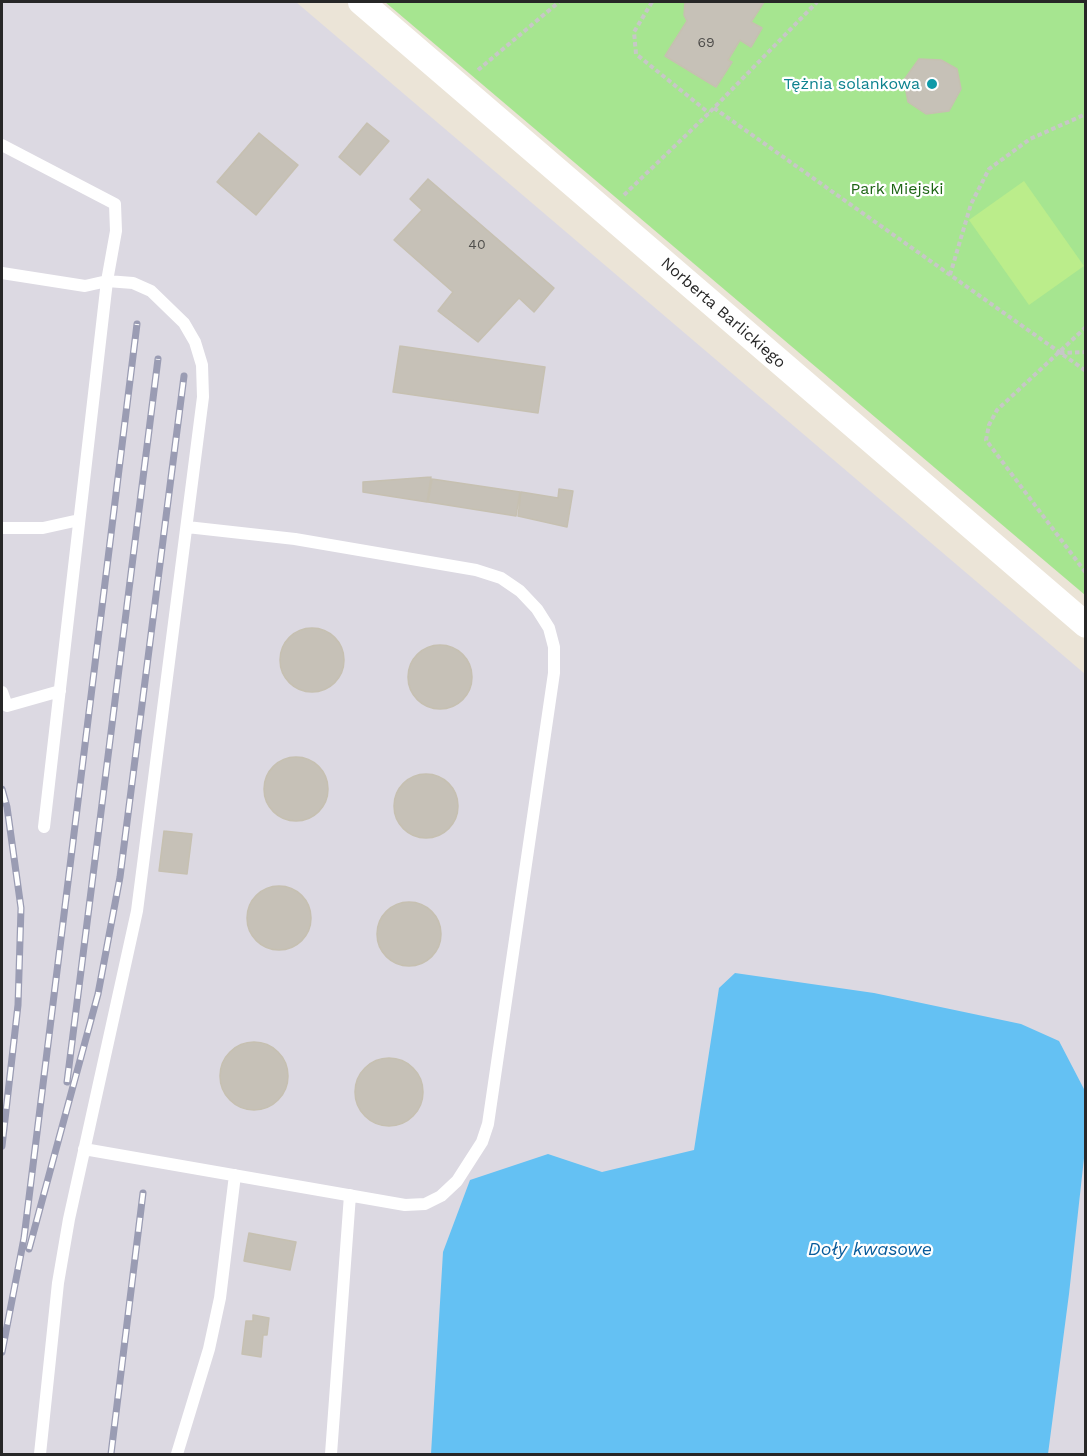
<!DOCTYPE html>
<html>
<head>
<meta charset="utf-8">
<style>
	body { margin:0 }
	#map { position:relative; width:1087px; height:1456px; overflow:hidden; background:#ebe4d7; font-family:"Work Sans",sans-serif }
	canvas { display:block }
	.frame { position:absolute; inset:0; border:3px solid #272727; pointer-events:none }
</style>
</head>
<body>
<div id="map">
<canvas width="1087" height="1456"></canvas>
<div class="frame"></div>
</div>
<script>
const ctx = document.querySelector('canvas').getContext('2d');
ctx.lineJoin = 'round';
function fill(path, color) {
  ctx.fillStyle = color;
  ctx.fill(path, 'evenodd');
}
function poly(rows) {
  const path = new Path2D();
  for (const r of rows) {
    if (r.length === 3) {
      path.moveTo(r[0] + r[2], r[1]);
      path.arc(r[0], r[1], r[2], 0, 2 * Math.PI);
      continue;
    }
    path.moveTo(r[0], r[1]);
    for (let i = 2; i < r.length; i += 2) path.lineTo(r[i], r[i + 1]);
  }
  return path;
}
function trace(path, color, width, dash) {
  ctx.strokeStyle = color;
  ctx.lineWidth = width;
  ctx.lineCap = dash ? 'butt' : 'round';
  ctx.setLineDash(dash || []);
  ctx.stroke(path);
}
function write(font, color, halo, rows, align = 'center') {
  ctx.font = font + ' "Work Sans",sans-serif';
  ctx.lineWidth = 4.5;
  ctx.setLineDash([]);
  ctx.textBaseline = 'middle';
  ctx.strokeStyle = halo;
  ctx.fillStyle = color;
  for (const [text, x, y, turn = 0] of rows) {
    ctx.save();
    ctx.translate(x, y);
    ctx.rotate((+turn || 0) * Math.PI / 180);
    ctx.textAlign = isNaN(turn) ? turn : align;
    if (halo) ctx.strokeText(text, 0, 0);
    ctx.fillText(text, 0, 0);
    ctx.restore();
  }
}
const industrial = poly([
	[2,2,296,2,1085,674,1085,1454,2,1454]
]);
const green = poly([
	[385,2,1085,2,1085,595]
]);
const pitch = poly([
	[1024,181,1084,266,1029,305,969,220]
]);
const water = poly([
	[735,973,874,993,1021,1024,1059,1041,1085,1091,1086,1140,1069,1294,1048,1454,431,1454,443,1252,470,1180,548,1154,602,1172,694,1150,719,988]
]);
const building = poly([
	[685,2,764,2,751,22,762,28,751,47,740,40,728,60,732,62,716,87,665,56,687,21,684,15,685,2],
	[919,59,941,60,957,69,961,89,949,111,926,114,908,102,904,80,919,59],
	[367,123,389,141,360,175,339,157,367,123],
	[259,133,298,165,256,215,217,182,259,133],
	[428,179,554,288,534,312,519,298,478,342,438,311,453,292,394,240,422,210,410,199,428,179],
	[400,346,545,367,538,413,393,392,400,346],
	[431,477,427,502,363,492,363,482,431,477],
	[432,479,520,492,516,516,428,502,432,479],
	[559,489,573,491,567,527,518,516,521,492,558,498,559,489],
	[312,660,32],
	[440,677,32],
	[296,789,32],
	[426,806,32],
	[164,831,192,834,187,874,159,871,164,831],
	[279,918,32],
	[409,934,32],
	[254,1076,34],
	[389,1092,34],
	[249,1233,296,1242,290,1270,244,1261,249,1233],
	[253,1315,269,1318,267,1335,263,1335,261,1357,242,1354,246,1321,253,1321,253,1315]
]);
const path = poly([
	[652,2,634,32,636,54,709,113],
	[478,70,559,2],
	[714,108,1086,371],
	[624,195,709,113,817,2],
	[950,275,971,204,989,169,1030,139,1086,114],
	[1086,327,997,410,989,425,986,440,1086,573],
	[1060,353,1086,352]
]);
const lane = poly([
	[2,145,115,204,116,231,107,281,85,286,2,273],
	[2,528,43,528,79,520],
	[2,692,7,706,60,691],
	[84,1149,405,1205,425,1204,441,1196,457,1181,482,1142,488,1124,554,673,554,647,549,628,537,609,520,591,501,578,476,570,295,539,187,527],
	[40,1454,58,1283,69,1219,137,911,203,397,202,365,195,342,184,323,151,291,133,283,107,281,44,827],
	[177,1454,209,1349,220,1298,235,1175],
	[331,1454,350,1195]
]);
const street = poly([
	[361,2,1086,625]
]);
const rail = poly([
	[2,789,7,807,21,908,18,1005,2,1146],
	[67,1082,158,359],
	[29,1249,98,994,120,877,184,376],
	[2,1352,24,1238,137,324],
	[111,1454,143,1193]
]);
const markers = [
	[932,84,6,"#0f9aa8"]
];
const numberNames = [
	["69",706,43],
	["40",477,245]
];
const cultureNames = [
	["Tężnia solankowa",920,84]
];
const parkNames = [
	["Park Miejski",897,189]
];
const streetNames = [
	["Norberta Barlickiego",723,313,41]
];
const waterNames = [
	["Doły kwasowe",870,1250]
];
fill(industrial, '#dcd9e2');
fill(green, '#a6e590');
fill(pitch, '#bbed8b');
fill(water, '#64c1f3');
fill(building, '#c6c1b7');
trace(building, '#c6c0b1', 1.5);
trace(path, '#c7c7c7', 4, [4.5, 3]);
trace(lane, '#fff', 12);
trace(street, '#fff', 26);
trace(rail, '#9a9cb3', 7);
trace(rail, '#fff', 4.5, [14]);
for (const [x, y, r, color] of markers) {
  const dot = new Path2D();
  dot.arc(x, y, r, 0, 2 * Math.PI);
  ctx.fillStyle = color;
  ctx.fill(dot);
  trace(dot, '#fff', 2);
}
write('14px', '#4f4e4b', null, numberNames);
write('16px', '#0d838f', '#fff', cultureNames, 'right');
write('16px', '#1f6616', '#fff', parkNames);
write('16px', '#272727', '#fff', streetNames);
write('italic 18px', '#075b9b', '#fff', waterNames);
</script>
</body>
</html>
